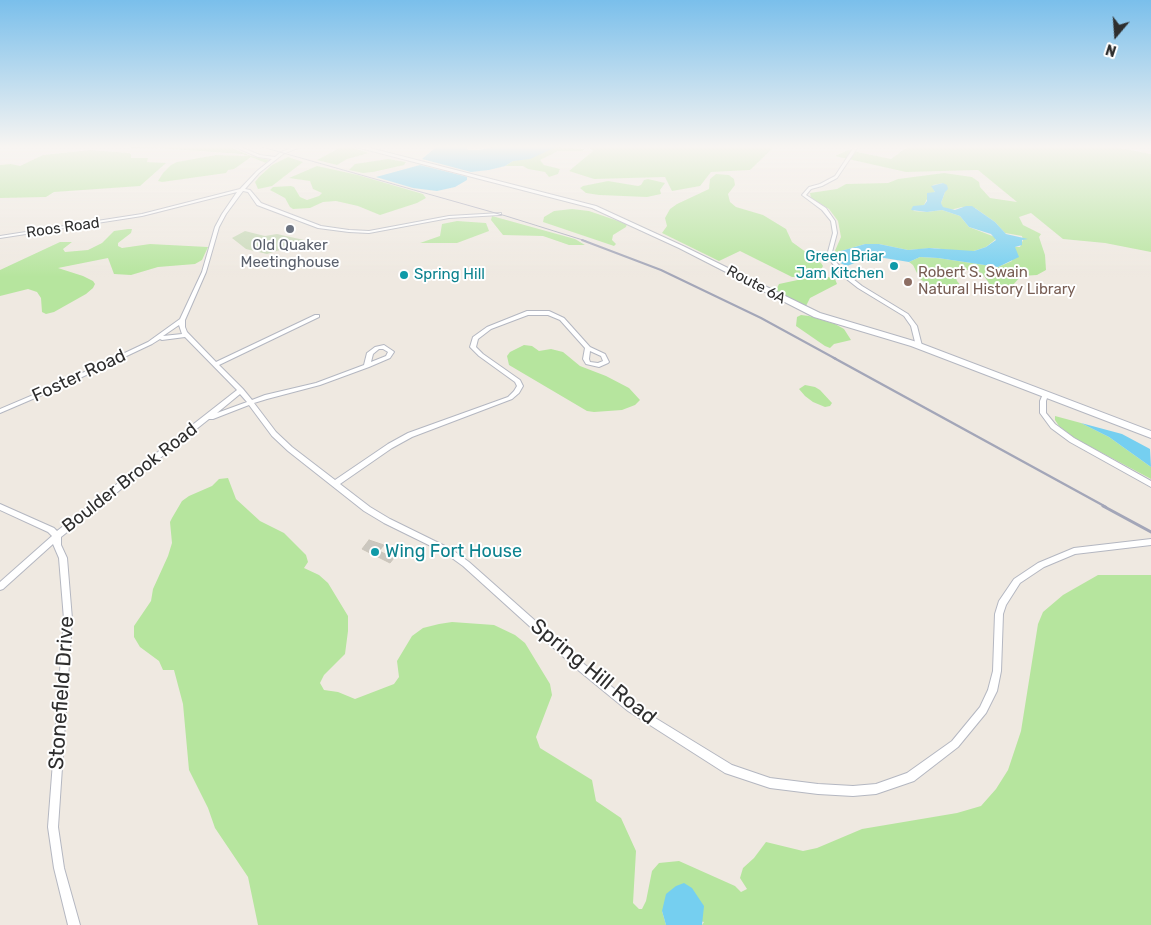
<!DOCTYPE html>
<html>
<head>
<meta charset="utf-8">
<style>
	body { margin:0 }
	#map { position:relative; width:1151px; height:925px; overflow:hidden; background:#efe9e1; font-family:Rubik,sans-serif }
	canvas { display:block }
	.north { position:absolute; left:1091px; top:10px; width:50px; height:50px; -webkit-text-stroke:4px #fff; paint-order:stroke; rotate:198deg; font-size:14px; font-weight:700; line-height:20px; text-align:center; color:#2e2e2e }
	.north::after { content:''; display:block; margin:auto; width:18px; height:22px; background:#2e2e2e; clip-path:polygon(50% 0,100% 100%,50% 72%,0 100%) }
</style>
</head>
<body>
<div id="map">
<canvas width="1151" height="925"></canvas>
<div class="north">N</div>
</div>
<script>
const ctx = document.querySelector('canvas').getContext('2d');
ctx.lineJoin = 'round';
function fill(path, color) {
  ctx.fillStyle = color;
  ctx.fill(path, 'evenodd');
}
function poly(rows) {
  const path = new Path2D();
  for (const r of rows) {
    path.moveTo(r[0], r[1]);
    for (let i = 2; i < r.length; i += 2) path.lineTo(r[i], r[i + 1]);
  }
  return path;
}
function trace(path, color, width, dash) {
  ctx.strokeStyle = color;
  ctx.lineWidth = width;
  ctx.lineCap = dash ? 'butt' : 'round';
  ctx.setLineDash(dash || []);
  ctx.stroke(path);
}
function write(font, color, halo, rows, align = 'center') {
  ctx.font = font + ' Rubik,sans-serif';
  ctx.lineWidth = 4;
  ctx.setLineDash([]);
  ctx.textBaseline = 'middle';
  ctx.strokeStyle = halo;
  ctx.fillStyle = color;
  for (const [text, x, y, turn = 0] of rows) {
    ctx.save();
    ctx.translate(x, y);
    ctx.rotate((+turn || 0) * Math.PI / 180);
    ctx.textAlign = isNaN(turn) ? turn : align;
    if (halo) ctx.strokeText(text, 0, 0);
    ctx.fillText(text, 0, 0);
    ctx.restore();
  }
}
const green = poly([
	[87,147,230,147,251,156,269,160,266,163,251,157,234,169,228,170,226,173,162,182,158,181,163,173,171,165,177,162,216,155,248,156,242,154,157,148],
	[341,147,351,147,369,153,347,159,337,165,317,160],
	[556,147,585,149,582,151,558,151,540,160,544,165,560,169,558,174,549,177,545,172,528,169,523,166,505,166,513,161],
	[588,147,774,147,750,170,711,172,700,186,672,191,665,177,594,179,569,171,593,151],
	[907,147,1115,147,1151,154,1151,252,1105,243,1063,239,1031,213,1019,217,1023,225,1041,234,1039,237,1045,255,1046,270,1037,275,1021,276,1012,286,998,289,991,286,982,273,972,270,961,270,955,275,957,281,962,287,961,293,935,289,920,279,913,265,909,262,920,257,938,258,998,267,1012,261,1015,247,1020,247,1023,240,1022,236,1005,233,995,222,975,208,962,207,950,210,942,207,941,203,945,192,943,183,933,185,932,187,935,192,928,197,924,205,913,211,927,212,942,210,960,216,969,227,995,237,996,239,986,247,974,251,964,252,934,248,908,250,879,244,865,244,834,253,841,237,838,221,829,209,811,198,810,193,837,189,846,184,888,183,898,179,944,173,972,177,979,182,980,187,990,198,1017,202,978,170,906,172,835,156,848,150,891,159],
	[90,150,129,153,131,154,131,158,148,158,147,162,166,163,140,186,54,192,46,197,0,198,0,165,11,164,20,166,43,155],
	[288,157,303,162,272,186,258,189,255,182,259,177,272,165],
	[388,159,406,162,404,165,373,172,363,173,349,170,355,164],
	[317,166,358,175,423,194,426,198,417,203,380,215,358,206,336,201,323,202,310,208,293,209,290,207,285,198,270,190,273,187,291,186,294,187,300,197,307,200,319,196,322,193,313,189,310,181,289,178],
	[716,174,729,175,734,179,735,185,728,194,730,202,736,207,763,215,786,229,792,242,821,263,823,266,821,270,799,277,792,277,740,251,719,261,662,233,667,226,665,218,670,209,677,204,709,189,710,179],
	[648,179,665,183,660,190,661,194,647,197,599,195,586,193,580,188,583,186,608,181,638,186,641,185,644,180],
	[572,209,589,211,627,224,626,227,613,235,612,240,616,244,614,246,543,222,544,217,554,211],
	[492,216,575,239,585,245,569,245,543,236,503,235,491,220],
	[457,221,486,223,489,231,457,243,420,243,440,236,442,224],
	[128,229,132,229,131,233,118,243,118,246,122,248,150,244,208,247,202,260,195,264,158,267,131,275,114,274,108,258,58,268,83,276,93,281,95,284,93,288,86,294,54,312,46,314,42,312,41,298,37,292,28,289,0,296,0,270,60,242,72,242,63,249,65,252,88,250,102,243,114,231],
	[821,275,835,279,837,284,810,298,806,306,802,306,776,290,779,284],
	[801,315,809,316,835,324,844,329,851,340,834,344,830,348,825,346,796,326,797,317],
	[524,345,532,346,539,351,551,349,563,352,580,366,606,376,629,388,640,400,635,405,622,410,594,412,587,411,509,365,507,356,510,352],
	[805,385,815,387,820,390,832,403,830,406,825,407,813,402,805,396,799,389],
	[1055,416,1081,423,1109,437,1151,467,1151,479,1076,439,1059,426,1055,420],
	[228,478,236,499,260,521,284,533,306,555,308,562,304,568,319,575,328,583,348,616,348,631,345,654,324,675,320,683,324,690,338,692,355,699,394,684,399,677,397,661,412,636,423,628,439,624,452,622,494,625,515,635,525,643,550,684,552,695,536,737,540,748,592,780,596,801,621,818,636,851,633,903,639,909,642,909,646,901,652,871,659,863,679,861,735,886,741,892,747,889,740,878,743,868,754,858,766,842,803,851,817,848,862,829,957,813,981,806,996,789,1008,770,1021,731,1038,624,1043,612,1063,595,1098,575,1151,575,1151,925,702,925,704,922,662,911,666,925,258,925,248,877,215,828,208,808,189,770,183,704,174,670,163,670,159,661,140,647,134,637,134,626,151,601,153,589,168,556,172,543,170,522,172,518,182,501,189,496,212,486,219,479]
]);
const cemetery = poly([
	[245,231,265,236,277,234,304,240,299,244,267,254,246,249,232,238]
]);
const water = poly([
	[436,147,467,147,468,150,478,150,493,147,556,147,530,159,513,161,505,166,489,170,471,172,422,159],
	[420,165,464,176,467,177,467,180,455,187,437,191,413,188,376,177],
	[943,183,947,185,948,189,945,192,941,203,943,207,955,210,966,206,972,206,995,222,1006,234,1028,239,1022,240,1022,245,1015,247,1019,257,998,267,938,258,920,257,909,262,878,257,862,260,847,266,840,263,834,253,865,244,879,244,908,250,929,248,974,251,986,247,996,240,991,234,969,227,960,216,942,210,927,212,911,210,913,206,924,205,927,201,927,193,935,192,931,186],
	[1081,423,1122,434,1150,449,1151,467,1109,437],
	[684,883,692,888,704,906,702,925,666,925,662,911,666,894,676,886]
]);
const building = poly([
	[369,540,384,545,379,551,394,558,390,563,362,549,369,540]
]);
const street = poly([
	[235,147,240,147,260,155,275,157,281,152,294,147,300,147,283,154,259,173,245,189,250,190,261,203,321,226,349,230,369,231,449,216,501,213,501,215,499,215,449,218,369,233,349,232,318,228,257,205,248,192,243,191,226,214,219,227,206,272,185,320,185,327,187,332,216,362,315,315,319,315,319,317,219,365,243,389,252,400,265,395,316,383,364,365,367,353,375,347,384,345,393,351,394,352,390,358,369,367,320,385,267,399,254,403,276,432,292,447,335,480,388,444,408,433,508,397,514,391,517,386,515,382,479,356,470,347,473,337,487,327,527,311,549,311,564,318,590,347,605,354,609,362,608,363,599,367,586,364,583,359,585,348,560,320,548,315,528,315,491,329,478,339,476,347,483,354,520,380,523,386,519,393,512,399,412,437,392,448,340,484,370,507,390,519,451,549,469,562,584,664,634,705,732,765,770,778,818,784,853,786,876,784,907,773,952,741,980,707,988,690,993,671,995,614,999,601,1014,579,1038,563,1074,548,1151,539,1151,545,1075,554,1044,567,1020,583,1006,605,1003,614,1001,671,997,691,986,713,958,747,914,781,876,794,853,796,818,794,770,788,725,773,628,711,578,670,463,566,445,553,384,523,364,511,288,451,272,436,249,405,213,419,209,419,61,537,61,545,67,558,72,619,58,827,64,868,80,925,68,925,54,868,48,827,64,619,59,558,53,544,3,589,0,590,0,582,52,536,48,532,0,510,0,504,54,528,57,531,237,390,185,337,162,340,160,339,152,344,63,386,0,413,0,409,59,384,148,342,180,319,202,272,215,227,222,214,237,192,142,216,0,238,0,236,142,214,240,189,257,171,272,159,258,157,235,147],
	[179,325,182,334,163,336,179,325],
	[379,349,383,349,388,352,386,356,371,362,373,354,379,349],
	[590,351,601,356,603,361,598,363,590,362,589,359,590,351],
	[240,394,247,402,217,413,240,394],
	[854,147,858,147,837,178,822,186,811,189,806,195,826,208,835,221,837,233,832,252,836,262,848,275,862,286,908,314,917,326,922,346,921,347,919,348,916,346,911,326,904,316,858,288,844,277,832,263,828,252,833,233,831,221,822,210,802,195,809,187,820,184,835,176,854,147],
	[1045,393,1048,395,1046,401,1046,413,1055,424,1074,438,1151,481,1151,487,1070,442,1051,428,1040,413,1040,401,1043,394,1045,393]
]);
const secondary = poly([
	[356,147,366,147,596,206,683,246,820,313,917,342,1151,431,1151,438,911,346,814,317,679,248,592,208,356,147]
]);
const railFar3 = poly([
	[262,147,506,216,586,241]
]);
const railFar2 = poly([
	[582,240,661,270,761,318,836,359]
]);
const railFar1 = poly([
	[834,358,1106,507]
]);
const rail = poly([
	[1103,506,1151,532]
]);
const markers = [
	[290,229,5,"#6b7280"],
	[894,266,5,"#0f9aa8"],
	[404,275,5,"#0f9aa8"],
	[908,282,5,"#8d6e63"],
	[375,552,5,"#0f9aa8"]
];
const farStreetnames = [
	["Roos Road",63,228,-8],
	["Route 6A",756,285,28]
];
const farWorshipnames = [
	["Old Quaker",290,246],
	["Meetinghouse",290,263]
];
const farCulturenames = [
	["Green Briar",884,257],
	["Jam Kitchen",884,274],
	["Spring Hill",414,275,"left"]
];
const farEducationnames = [
	["Robert S. Swain",918,273],
	["Natural History Library",918,290]
];
const streetNames = [
	["Foster Road",79,376,-25],
	["Boulder Brook Road",130,478,-38]
];
const cultureNames = [
	["Wing Fort House",385,552]
];
const nearStreetnames = [
	["Spring Hill Road",593,672,39],
	["Stonefield Drive",62,693,-86]
];
fill(green, '#b6e59e');
fill(cemetery, '#c8d9b8');
fill(water, '#75cff0');
fill(building, '#cbc7bf');
trace(building, '#cbc5ba', 1);
trace(street, '#b4b7c1', 2);
trace(secondary, '#b4b7c1', 2);
fill(street, '#fff');
fill(secondary, '#fff');
trace(railFar3, '#a3a6b8', 1);
trace(railFar2, '#a3a6b8', 2);
trace(railFar1, '#a3a6b8', 2.5);
trace(rail, '#a3a6b8', 3);
const sky = ctx.createLinearGradient(0, 0, 0, 277);
sky.addColorStop(0, '#7abfeb');
sky.addColorStop(0.53, '#f8f5f2');
sky.addColorStop(1, '#f8f5f200');
ctx.fillStyle = sky;
ctx.fillRect(0, 0, 1151, 277);
for (const [x, y, r, color] of markers) {
  const dot = new Path2D();
  dot.arc(x, y, r, 0, 2 * Math.PI);
  ctx.fillStyle = color;
  ctx.fill(dot);
  trace(dot, '#fff', 2);
}
write('15px', '#2e2e2e', '#fff', farStreetnames);
write('15px', '#5b616d', '#fff', farWorshipnames);
write('15px', '#0d838f', '#fff', farCulturenames, 'right');
write('15px', '#785e54', '#fff', farEducationnames, 'left');
write('18px', '#2e2e2e', '#fff', streetNames);
write('18px', '#0d838f', '#fff', cultureNames, 'left');
write('21px', '#2e2e2e', '#fff', nearStreetnames);
</script>
</body>
</html>
